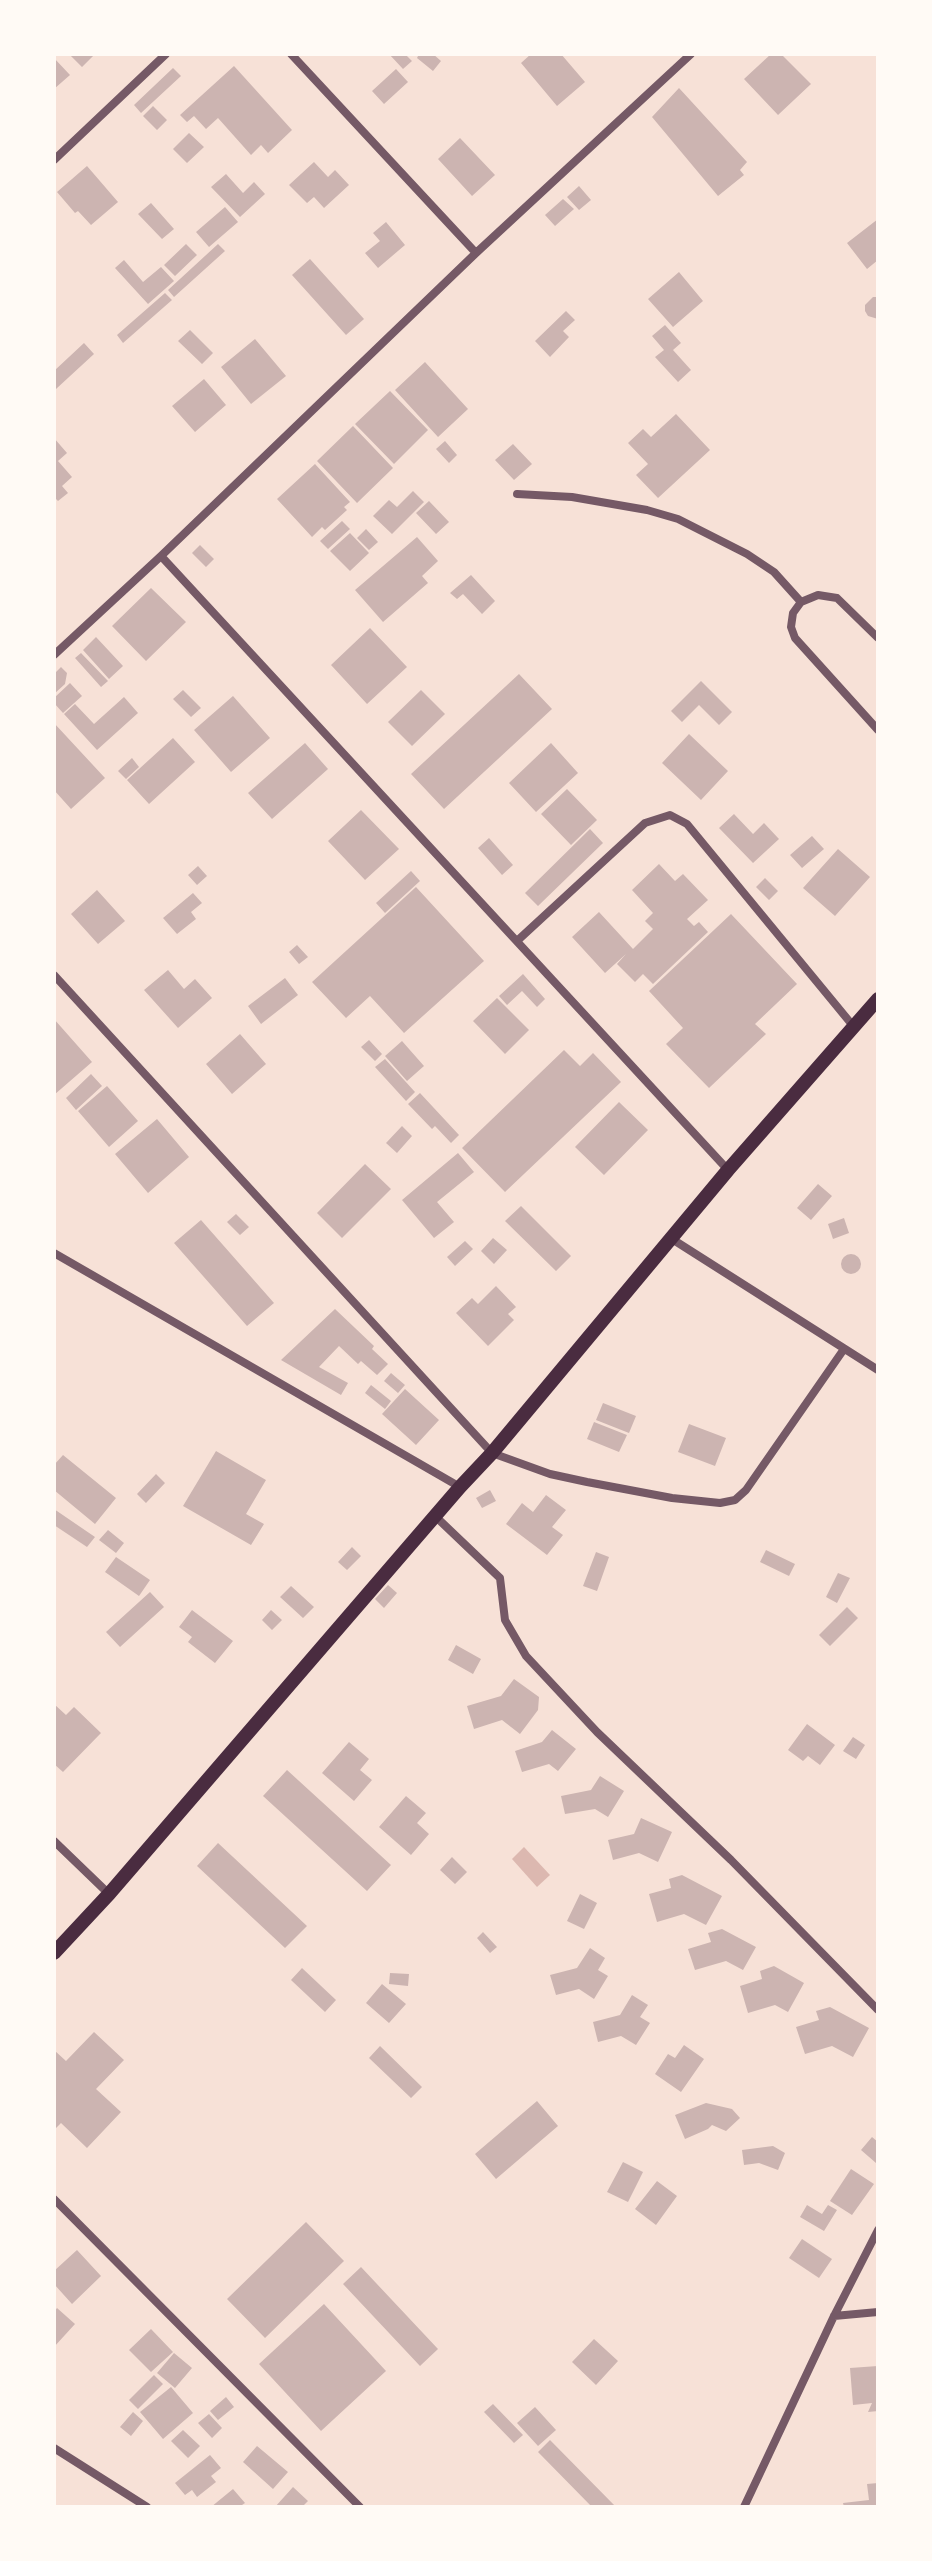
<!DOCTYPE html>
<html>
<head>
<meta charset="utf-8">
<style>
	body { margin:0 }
	#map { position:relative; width:932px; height:2561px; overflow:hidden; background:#f7e1d7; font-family:Ubuntu,sans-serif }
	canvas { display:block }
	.frame { position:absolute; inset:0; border:56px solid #fffaf5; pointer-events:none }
</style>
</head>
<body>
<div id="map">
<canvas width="932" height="2561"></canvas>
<div class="frame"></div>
</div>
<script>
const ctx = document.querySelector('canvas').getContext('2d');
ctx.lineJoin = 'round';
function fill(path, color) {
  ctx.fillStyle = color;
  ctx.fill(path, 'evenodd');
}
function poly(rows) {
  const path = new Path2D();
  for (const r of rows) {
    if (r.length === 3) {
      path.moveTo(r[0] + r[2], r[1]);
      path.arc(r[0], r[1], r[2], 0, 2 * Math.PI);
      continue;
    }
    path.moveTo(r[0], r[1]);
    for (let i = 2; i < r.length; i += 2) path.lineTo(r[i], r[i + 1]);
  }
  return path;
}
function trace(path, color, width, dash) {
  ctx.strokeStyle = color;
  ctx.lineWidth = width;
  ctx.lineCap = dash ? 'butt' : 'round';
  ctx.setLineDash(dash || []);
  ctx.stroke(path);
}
const water = poly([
	[524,1847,550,1875,537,1887,512,1859]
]);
const building = poly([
	[69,54,95,54,82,67],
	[389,54,405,54,412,61,403,69],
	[419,54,433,54,441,61,433,71,417,58],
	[531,54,561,54,585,82,557,106,521,63],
	[771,54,781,54,811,84,778,115,744,79],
	[54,58,70,75,54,89],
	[234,66,292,130,268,153,261,145,251,155,218,118,206,129,194,116,187,122,180,115],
	[173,68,181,76,141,113,134,105],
	[396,69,408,82,384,104,372,91],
	[679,88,747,162,740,170,744,175,718,196,652,117],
	[153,106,167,120,157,130,143,116],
	[189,133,204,147,187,163,173,149],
	[460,138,495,175,472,196,438,159],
	[314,162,328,177,335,170,349,185,324,208,314,197,307,203,289,185],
	[87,166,118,202,91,225,78,211,75,213,57,192],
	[226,174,243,193,254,182,265,194,240,217,211,187],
	[579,186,591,200,579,210,567,197],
	[563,199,574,209,555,226,545,215],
	[151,203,174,229,162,239,138,214],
	[225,207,238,222,209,247,196,232],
	[878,219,878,260,867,269,847,243],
	[386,222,405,245,378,268,365,253,380,241,373,233],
	[186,244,197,255,175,276,164,265],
	[218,244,225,251,174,297,168,290],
	[310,259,364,319,346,335,292,275],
	[124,260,143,282,161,267,174,281,148,304,115,268],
	[679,272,703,301,673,327,648,299],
	[165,293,172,300,123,343,117,335],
	[873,297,878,297,878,319,868,316,865,311,865,305],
	[566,311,575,320,563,331,569,337,550,357,535,341],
	[665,325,681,343,673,350,691,370,678,382,655,357,664,350,652,336],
	[190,330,213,353,202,364,178,341],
	[255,339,286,376,251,404,221,367],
	[84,343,94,354,56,389,54,371],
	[425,362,468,409,438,437,395,390],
	[204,379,226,405,195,432,172,406],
	[390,391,428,430,394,464,355,424],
	[676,414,710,450,658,498,636,475,648,464,628,443,643,429,651,437],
	[353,426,393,468,357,503,317,461],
	[54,438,67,453,58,461,72,477,62,486,68,493,58,501,54,497],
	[445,441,457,455,449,463,436,449],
	[513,444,532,464,514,480,495,460],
	[315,464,350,502,344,507,347,510,325,530,322,527,312,537,277,499],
	[413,491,424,502,392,534,373,516,389,500,397,507],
	[429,501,449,522,436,534,416,513],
	[342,521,350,529,328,549,320,541],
	[366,529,378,542,369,550,357,538],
	[350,533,369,553,350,571,330,551],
	[417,537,438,561,422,576,428,583,383,622,355,590],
	[200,545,214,559,206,567,192,553],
	[471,575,495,601,482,614,463,594,457,599,450,593],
	[151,588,186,622,146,661,112,626],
	[370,628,407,667,367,704,331,665],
	[96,637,123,666,109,679,83,650],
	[81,653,108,681,101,687,75,658],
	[61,667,67,673,65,684,54,694,54,674],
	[519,674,552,709,444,809,411,774],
	[701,681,732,712,719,725,699,705,682,722,671,711],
	[70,683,82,696,63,713,54,703,54,698],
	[183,690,201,708,191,717,173,699],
	[421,690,445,714,412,746,388,722],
	[233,696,270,738,231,772,194,730],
	[124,697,138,713,97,750,64,714,75,704,94,724],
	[54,723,105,778,71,809,54,790],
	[689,734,728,771,701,800,662,763],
	[173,738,195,762,149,804,127,780],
	[305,743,328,769,272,819,248,793],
	[551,743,578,773,536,812,509,783],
	[132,758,139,767,126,779,118,771],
	[567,789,597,820,571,845,541,814],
	[361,810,399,849,365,880,328,841],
	[734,814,753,834,764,823,779,839,753,863,719,828],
	[590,829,603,843,538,906,525,893],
	[812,836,824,849,802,868,790,855],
	[489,838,513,865,502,875,478,848],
	[838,849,870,877,835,916,803,888],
	[659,864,675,881,683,874,708,900,687,919,694,926,699,922,708,932,653,984,643,974,635,982,617,964,626,954,605,973,572,937,599,912,633,949,653,929,645,921,653,913,632,890],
	[198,866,207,876,197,885,188,875],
	[411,871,420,881,385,913,376,903],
	[765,878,778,891,769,900,756,887],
	[416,887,484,961,404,1033,370,996,346,1018,312,982],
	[97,890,125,921,98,944,71,914],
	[193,893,202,903,191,912,196,919,177,934,163,918],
	[731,914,797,984,755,1024,766,1034,709,1088,666,1044,683,1028,649,991],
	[297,945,308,957,299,964,289,952],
	[168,970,184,989,195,979,212,998,178,1028,144,990],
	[523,974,545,999,537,1007,522,991,507,1005,499,996],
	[285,978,298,995,261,1024,248,1006],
	[497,998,529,1030,505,1054,473,1021],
	[54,1019,92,1062,54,1095],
	[240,1034,266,1064,232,1094,206,1064],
	[369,1040,382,1054,375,1061,361,1047],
	[402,1041,424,1066,407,1081,385,1056],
	[564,1050,580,1066,593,1053,621,1082,505,1192,462,1148],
	[385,1059,415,1092,406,1101,375,1067],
	[91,1074,102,1086,76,1110,66,1098],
	[107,1086,138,1121,109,1147,78,1111],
	[420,1093,459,1135,451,1143,435,1126,432,1129,408,1104],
	[619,1102,648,1130,604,1175,575,1147],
	[157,1119,189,1157,148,1193,115,1154],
	[402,1126,412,1136,397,1153,386,1143],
	[458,1153,474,1172,437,1202,454,1222,434,1238,402,1200],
	[365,1164,391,1189,342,1238,317,1213],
	[818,1184,832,1196,811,1220,797,1208],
	[521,1206,571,1256,556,1271,505,1221],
	[236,1214,249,1227,240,1235,227,1222],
	[844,1218,849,1233,833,1239,828,1224],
	[201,1220,274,1303,247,1326,174,1243],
	[493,1238,507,1250,494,1264,481,1251],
	[465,1241,473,1249,455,1266,447,1257],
	[851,1264,10],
	[496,1286,516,1307,508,1314,514,1320,488,1346,456,1313,472,1298,478,1304],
	[335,1309,374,1346,372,1349,388,1364,377,1375,361,1361,358,1364,339,1346,319,1367,348,1383,341,1395,281,1360],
	[391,1373,405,1385,398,1393,384,1381],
	[371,1385,391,1401,385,1409,365,1393],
	[405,1389,439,1420,416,1445,382,1414],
	[603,1403,636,1416,629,1433,596,1420],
	[594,1422,627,1435,619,1452,587,1439],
	[689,1424,726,1438,715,1466,678,1452],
	[216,1451,266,1480,246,1514,264,1524,251,1545,183,1506],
	[63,1455,116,1498,95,1524,54,1490,54,1465],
	[156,1474,165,1483,146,1503,137,1494],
	[490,1490,496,1501,482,1508,476,1498],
	[546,1495,566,1510,552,1527,563,1535,547,1555,506,1524,522,1503,533,1512],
	[54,1509,95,1537,87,1547,54,1525],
	[108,1530,124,1543,116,1553,99,1540],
	[352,1547,361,1556,347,1570,338,1562],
	[766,1550,795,1564,789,1576,760,1562],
	[596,1552,609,1557,597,1591,583,1586],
	[116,1557,150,1580,139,1596,105,1572],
	[838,1573,850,1578,837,1603,826,1597],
	[388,1585,397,1593,384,1608,375,1599],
	[291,1586,314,1607,303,1618,280,1597],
	[150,1592,164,1607,120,1647,106,1632],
	[847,1607,858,1618,830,1646,819,1635],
	[192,1610,233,1641,215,1663,188,1642,192,1637,179,1627],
	[271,1610,282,1620,272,1630,262,1620],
	[456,1645,481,1659,473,1674,448,1660],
	[514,1679,539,1697,538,1710,520,1734,502,1720,474,1729,467,1706,501,1696],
	[54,1704,66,1715,74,1707,101,1733,63,1772,54,1764],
	[807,1724,835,1745,820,1765,808,1756,803,1761,788,1750],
	[552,1730,576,1749,558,1771,549,1764,522,1772,515,1751,542,1742],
	[853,1737,865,1745,856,1759,843,1751],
	[349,1742,369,1759,360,1770,372,1780,354,1801,322,1773],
	[287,1770,391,1865,367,1891,263,1796],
	[600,1776,624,1791,608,1817,595,1809,565,1814,561,1796,591,1790],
	[406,1796,426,1813,417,1823,429,1834,411,1855,379,1827],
	[641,1818,672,1832,658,1862,639,1853,613,1860,608,1840,634,1834],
	[218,1843,307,1926,285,1948,197,1866],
	[452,1857,467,1872,455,1884,440,1870],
	[682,1875,722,1896,706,1925,684,1914,657,1922,649,1894,671,1888,669,1879],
	[580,1894,597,1903,584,1929,567,1921],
	[722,1929,756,1947,743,1970,726,1961,695,1970,688,1949,711,1942,708,1933],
	[483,1932,497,1947,490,1953,477,1938],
	[590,1948,605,1958,598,1970,608,1976,594,1999,579,1989,556,1995,550,1975,577,1968],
	[774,1966,804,1983,788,2012,775,2005,748,2013,740,1986,762,1979,760,1971],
	[302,1968,336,2000,325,2012,291,1980],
	[390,1973,409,1974,408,1986,389,1984],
	[382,1984,406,2004,389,2023,366,2003],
	[632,1995,648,2005,640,2017,650,2023,636,2045,621,2036,598,2042,593,2022,620,2015],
	[830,2007,869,2028,853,2057,832,2046,805,2054,796,2027,819,2020,816,2011],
	[94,2032,124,2060,96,2089,121,2112,87,2148,61,2123,54,2130,54,2050,66,2061],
	[684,2045,704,2059,681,2092,655,2074,668,2054,675,2058],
	[380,2046,422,2087,411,2098,369,2058],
	[537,2101,558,2126,496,2179,475,2154],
	[706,2103,732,2109,740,2118,726,2131,712,2125,708,2129,685,2139,675,2115],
	[872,2137,878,2142,876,2163,861,2150],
	[773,2146,785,2153,778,2170,759,2163,744,2165,742,2150],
	[623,2162,643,2172,628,2202,607,2192],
	[851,2169,874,2184,852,2215,830,2201],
	[657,2181,677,2196,656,2225,635,2209],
	[807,2205,822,2214,828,2205,837,2210,824,2231,800,2217],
	[306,2222,344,2261,265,2338,227,2299],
	[802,2239,832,2259,819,2278,789,2258],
	[77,2250,101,2276,72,2304,54,2284,54,2271],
	[361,2267,438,2349,420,2366,343,2284],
	[324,2304,386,2371,321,2431,259,2364],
	[57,2308,75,2324,54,2347,54,2312],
	[151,2329,173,2352,151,2372,129,2350],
	[594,2339,618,2361,596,2385,572,2362],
	[174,2353,192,2368,175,2388,157,2373],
	[878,2366,878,2411,868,2412,872,2403,853,2405,850,2368],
	[154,2375,163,2384,138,2409,129,2400],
	[171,2387,193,2413,163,2439,140,2412],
	[226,2397,234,2407,218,2420,210,2411],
	[493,2404,523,2435,514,2443,484,2412],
	[535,2407,556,2430,538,2446,517,2423],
	[133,2412,143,2421,131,2436,120,2427],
	[209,2414,222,2428,212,2438,198,2423],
	[183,2430,200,2446,188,2458,171,2441],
	[550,2440,616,2507,592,2507,538,2452],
	[257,2446,288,2472,273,2489,243,2462],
	[210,2455,221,2468,211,2476,216,2482,197,2497,192,2490,185,2495,175,2483],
	[878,2483,878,2507,844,2507,843,2503,869,2500,867,2484],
	[293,2487,308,2501,304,2505,306,2507,275,2507],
	[233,2489,245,2503,242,2505,244,2507,211,2507]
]);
const minor = poly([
	[291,54,476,253],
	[54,160,166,54],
	[517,494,572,497,647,510,678,519,747,554,774,572,801,602],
	[161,556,728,1170],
	[878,638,837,598,818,595,801,602,793,613,791,627,795,638,878,730],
	[54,655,161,556,476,253,691,54],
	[517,941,645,823,670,815,687,824,854,1027],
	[54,975,492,1453,550,1474,587,1482,672,1498,720,1503,735,1500,746,1490,844,1349],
	[672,1239,878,1370],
	[54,1253,460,1487],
	[435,1516,500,1578,505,1620,526,1656,597,1732,731,1860,878,2010],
	[54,1841,109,1894],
	[54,2199,360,2507],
	[834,2316,878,2312],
	[54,2448,147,2507],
	[744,2507,834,2316,878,2230]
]);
const secondary = poly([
	[54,1953,109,1894,460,1487,492,1453,728,1170,878,999]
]);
fill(water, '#dcb8b0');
fill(building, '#ccb4b1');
trace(minor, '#755966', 8);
trace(secondary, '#4a2c40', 14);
</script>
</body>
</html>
